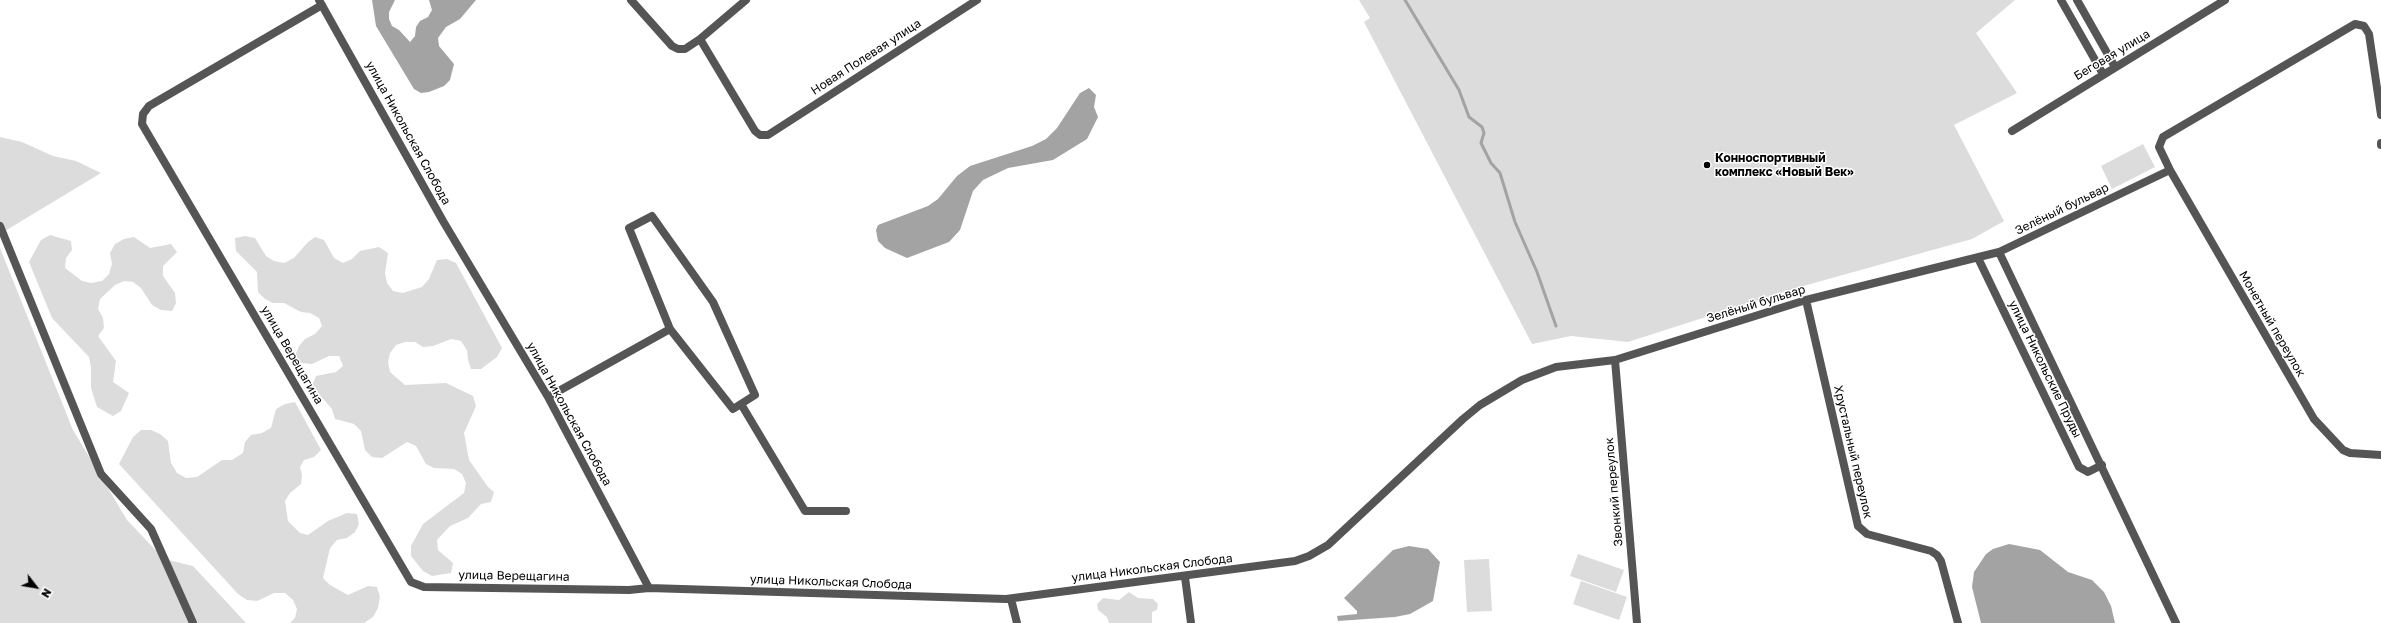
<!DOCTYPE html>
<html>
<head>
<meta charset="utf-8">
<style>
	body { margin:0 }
	#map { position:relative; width:2381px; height:623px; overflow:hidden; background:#fff; font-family:"Golos Text",sans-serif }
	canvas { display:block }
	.north { position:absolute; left:16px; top:567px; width:40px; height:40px; -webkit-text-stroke:3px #fff; paint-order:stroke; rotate:121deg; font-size:11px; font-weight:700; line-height:16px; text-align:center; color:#000 }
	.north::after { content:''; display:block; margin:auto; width:14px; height:18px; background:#000; clip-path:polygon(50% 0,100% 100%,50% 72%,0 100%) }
</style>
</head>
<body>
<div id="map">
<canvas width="2381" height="623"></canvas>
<div class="north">N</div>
</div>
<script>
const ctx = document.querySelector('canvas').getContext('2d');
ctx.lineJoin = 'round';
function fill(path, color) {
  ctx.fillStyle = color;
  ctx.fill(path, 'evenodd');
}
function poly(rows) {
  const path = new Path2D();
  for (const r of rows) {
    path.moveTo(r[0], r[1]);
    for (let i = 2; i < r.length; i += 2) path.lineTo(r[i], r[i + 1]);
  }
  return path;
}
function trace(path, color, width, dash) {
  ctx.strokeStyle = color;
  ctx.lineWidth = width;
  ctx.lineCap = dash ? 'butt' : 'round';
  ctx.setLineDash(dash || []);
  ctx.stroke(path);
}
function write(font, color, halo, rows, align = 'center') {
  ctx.font = font + ' "Golos Text",sans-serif';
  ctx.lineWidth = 3;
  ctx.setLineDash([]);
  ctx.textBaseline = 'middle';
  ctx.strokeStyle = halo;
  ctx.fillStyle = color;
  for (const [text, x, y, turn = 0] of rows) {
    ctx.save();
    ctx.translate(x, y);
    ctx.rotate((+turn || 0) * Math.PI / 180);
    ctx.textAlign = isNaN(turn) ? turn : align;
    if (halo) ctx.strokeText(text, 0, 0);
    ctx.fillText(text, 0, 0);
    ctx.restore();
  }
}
const green = poly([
	[1359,0,2015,0,1976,33,2017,93,1954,125,2004,221,1972,239,1796,288,1628,342,1571,336,1532,344,1364,22,1370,18],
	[0,137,22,142,53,156,76,161,101,173,0,234],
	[2143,144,2155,167,2112,189,2101,166],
	[50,235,71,241,72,250,66,258,65,268,82,281,91,283,102,281,109,274,112,264,110,253,115,244,124,239,134,237,150,248,171,244,177,252,163,266,163,276,175,293,176,303,172,311,161,310,152,305,141,288,133,282,124,281,115,285,100,299,98,309,103,318,104,328,98,336,116,361,113,382,129,393,121,411,113,416,97,407,91,388,91,367,89,357,52,318,29,262,41,240],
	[245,236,255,238,266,256,274,261,284,263,294,258,307,243,315,237,324,240,334,258,343,263,352,259,360,251,379,247,388,253,385,273,387,283,393,291,403,293,422,287,429,279,437,260,447,259,456,263,502,348,497,357,481,369,471,369,468,360,467,350,461,341,451,339,433,346,423,347,415,342,405,342,396,345,390,353,388,362,390,372,405,385,446,383,473,396,476,406,464,433,469,460,488,487,494,492,491,502,481,504,468,518,450,526,437,540,438,550,453,563,451,573,432,576,423,571,411,556,411,546,423,524,464,493,466,483,462,474,454,469,434,468,426,464,416,446,407,442,382,458,372,457,365,450,361,431,354,424,335,419,332,409,312,386,316,376,336,372,343,366,339,356,329,356,312,364,301,363,295,356,299,346,305,339,315,334,322,326,319,318,310,313,301,312,284,303,273,303,265,299,258,292,257,272,236,251,235,238],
	[0,248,73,430,127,520,164,559,193,566,246,623,0,623],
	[295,402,321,450,314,457,304,460,300,467,302,475,301,484,290,493,285,501,288,521,300,533,308,535,328,521,347,513,357,514,359,524,355,532,347,538,337,540,330,548,323,578,330,585,348,595,368,586,377,587,380,597,378,608,373,617,364,623,290,623,295,618,297,609,293,600,285,593,274,593,257,601,247,600,238,594,119,464,133,437,141,430,151,430,160,434,168,441,171,463,177,473,186,478,197,477,222,460,232,460,243,453,245,442,251,435,262,433,271,428,276,409,285,404],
	[1578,554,1624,570,1616,592,1570,576],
	[1489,559,1492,611,1467,612,1464,560],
	[1581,581,1627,597,1619,620,1573,604],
	[1129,592,1138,598,1153,599,1158,604,1157,610,1152,612,1152,623,1109,623,1107,617,1098,610,1097,604,1103,598,1119,600]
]);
const water = poly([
	[372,0,395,0,389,12,389,19,392,26,399,30,410,42,415,36,416,27,420,21,428,17,432,10,429,0,476,0,460,19,446,27,438,38,439,46,454,64,450,80,444,86,429,92,421,93,414,89,376,26],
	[1089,88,1096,95,1094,107,1098,117,1087,139,1053,160,1008,168,983,180,973,191,960,230,949,242,907,258,885,248,878,241,876,230,878,225,928,206,938,199,957,176,970,166,1032,146,1046,139,1057,128,1080,93],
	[2009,544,2040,550,2068,572,2092,580,2104,592,2111,606,2115,623,1981,623,1972,587,1974,572,1986,554,1993,549],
	[1409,546,1428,549,1440,562,1433,601,1410,614,1395,617,1338,621,1337,616,1357,614,1357,611,1344,598,1393,550]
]);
const stream = poly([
	[1405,0,1459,90,1469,117,1482,127,1484,133,1481,143,1491,163,1500,173,1515,222,1537,272,1556,326]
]);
const minor = poly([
	[319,0,443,221,548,397,649,588,1006,599,1295,561,1309,556,1328,545,1463,419,1480,405,1522,380,1556,367,1615,360,1806,300,1999,252,2170,170,2159,147,2163,137,2355,24,2364,26,2369,34,2381,115],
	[631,0,672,46,678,49,685,49,700,39,755,131,760,135,768,135,977,0],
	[2061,0,2103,74],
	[2077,0,2115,67],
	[322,5,149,106,143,114,142,124,411,582,424,587,629,590,649,588],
	[700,39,746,0],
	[2012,131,2225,0],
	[2381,143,2381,145],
	[2170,170,2314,419,2343,450,2350,453,2381,455],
	[0,226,101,474,151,529,193,623],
	[1999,252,2176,623],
	[1978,258,2079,467,2088,472,2102,465],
	[1806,300,1858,526,1867,534,1931,551,1937,555,1941,561,1958,623],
	[1615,360,1637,623],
	[548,397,670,329,733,409,755,395,713,302,652,216,629,228,670,329],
	[741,404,805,511,846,511],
	[1185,577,1191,623],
	[1011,599,1017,623]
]);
const markers = [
	[1707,165,4,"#000"]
];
const streetNames = [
	["Беговая улица",2112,55,-31],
	["Новая Полевая улица",866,57,-33],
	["улица Никольская Слобода",408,133,61],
	["Зелёный бульвар",2062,209,-26],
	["Зелёный бульвар",1756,304,-17],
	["Монетный переулок",2272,324,60],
	["улица Верещагина",292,355,60],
	["улица Никольские Пруды",2045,369,64],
	["улица Никольская Слобода",569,414,61],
	["Хрустальный переулок",1853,452,77],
	["Звонкий переулок",1614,492,-95],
	["улица Никольская Слобода",1152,568,-7],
	["улица Верещагина",514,576,1],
	["улица Никольская Слобода",831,582,2]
];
const poiNames = [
	["Конноспортивный",1715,158],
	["комплекс «Новый Век»",1715,172]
];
fill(green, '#dcdcdc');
fill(water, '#a3a3a3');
trace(stream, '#a3a3a3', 3);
trace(minor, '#555', 8);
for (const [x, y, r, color] of markers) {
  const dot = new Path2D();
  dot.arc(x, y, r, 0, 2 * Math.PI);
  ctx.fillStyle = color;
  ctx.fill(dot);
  trace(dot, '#fff', 1.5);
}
write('12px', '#000', '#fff', streetNames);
write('bold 12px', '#000', '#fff', poiNames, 'left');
</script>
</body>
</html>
